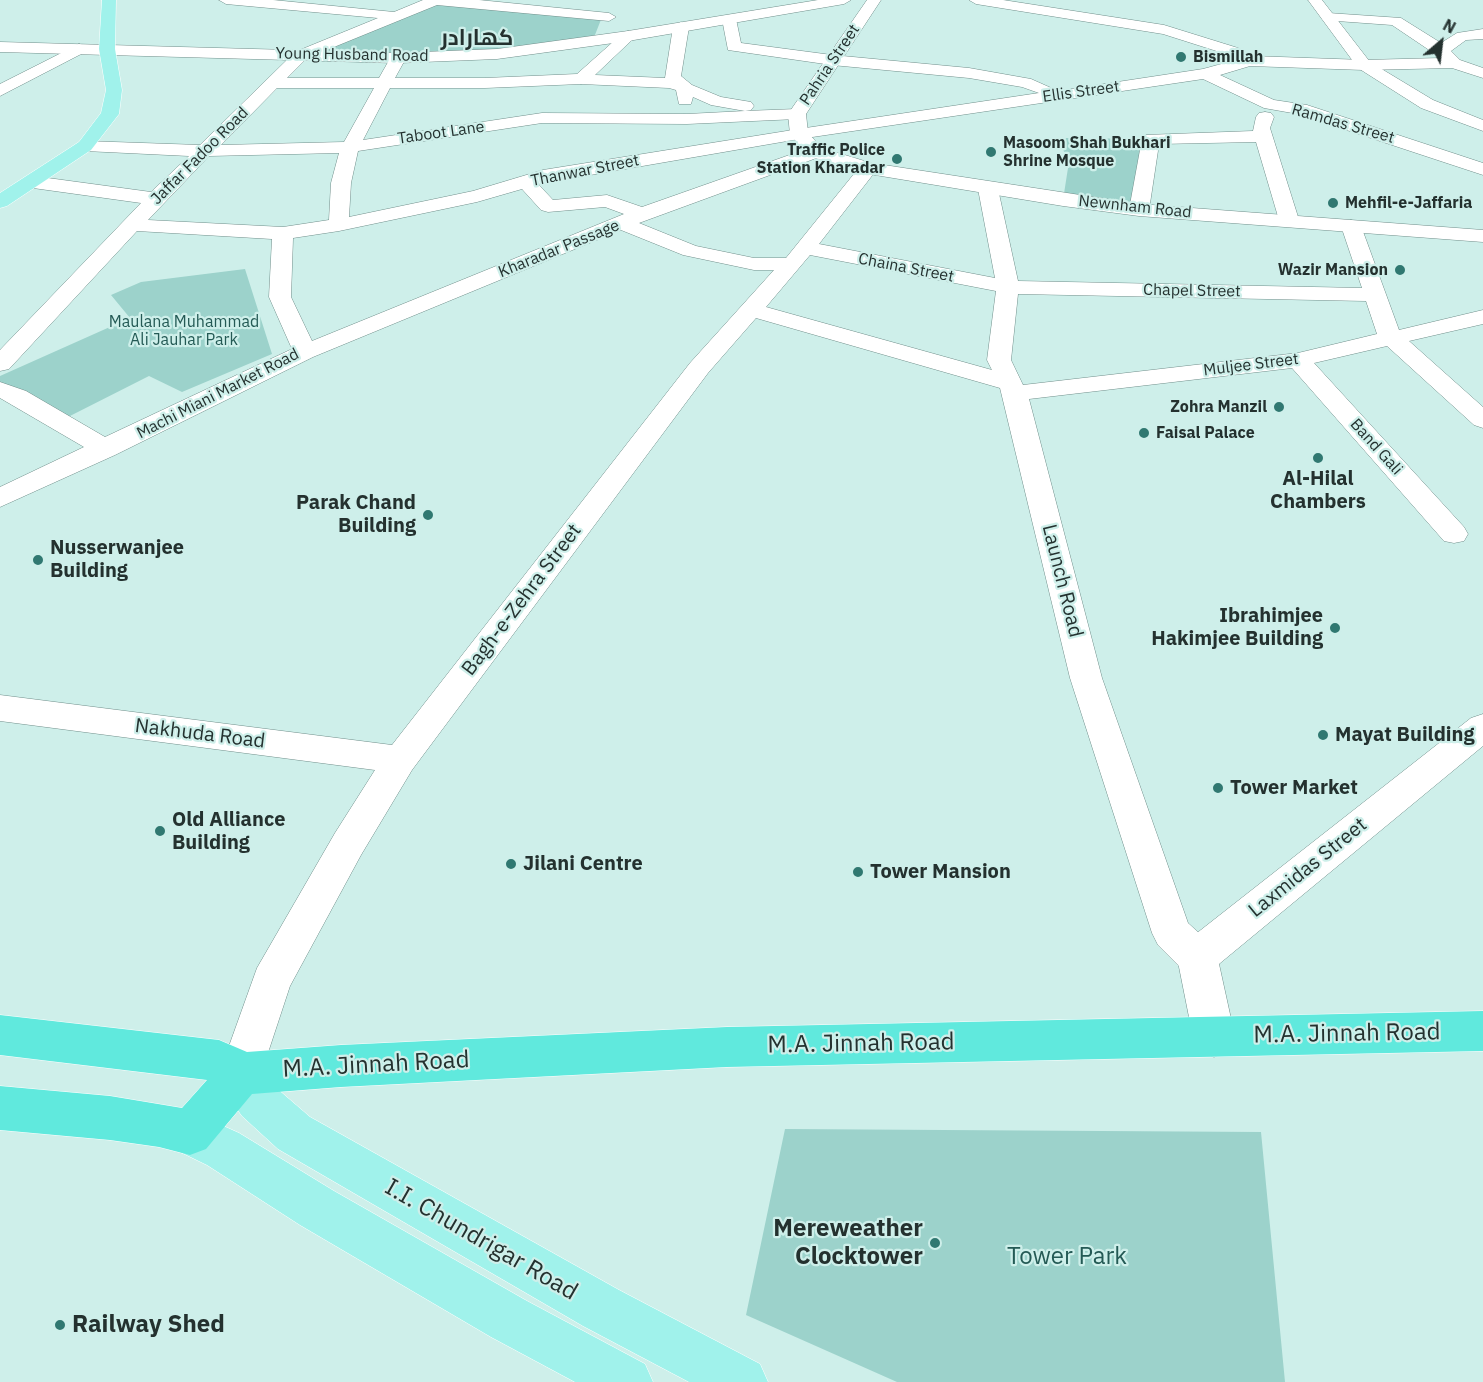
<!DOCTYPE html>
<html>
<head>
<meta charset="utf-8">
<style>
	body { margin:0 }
	#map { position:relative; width:1483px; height:1382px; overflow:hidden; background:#ceefea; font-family:"IBM Plex Sans",sans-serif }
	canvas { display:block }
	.north { position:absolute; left:1411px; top:12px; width:60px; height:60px; -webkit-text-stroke:4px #ceefea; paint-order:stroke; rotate:28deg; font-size:16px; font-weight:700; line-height:24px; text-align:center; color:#24312f }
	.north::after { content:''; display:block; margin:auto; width:21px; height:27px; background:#24312f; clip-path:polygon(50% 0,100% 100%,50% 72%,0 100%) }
</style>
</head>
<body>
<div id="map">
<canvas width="1483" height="1382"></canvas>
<div class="north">N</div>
</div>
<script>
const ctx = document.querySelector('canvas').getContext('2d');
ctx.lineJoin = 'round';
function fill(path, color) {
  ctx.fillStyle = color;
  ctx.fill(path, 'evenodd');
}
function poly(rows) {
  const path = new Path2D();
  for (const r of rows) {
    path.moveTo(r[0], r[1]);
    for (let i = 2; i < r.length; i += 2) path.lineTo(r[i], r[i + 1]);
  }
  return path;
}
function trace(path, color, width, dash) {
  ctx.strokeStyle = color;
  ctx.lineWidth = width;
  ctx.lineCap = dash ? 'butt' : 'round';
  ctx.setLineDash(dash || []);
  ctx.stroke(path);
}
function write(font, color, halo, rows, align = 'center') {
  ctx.font = font + ' "IBM Plex Sans",Cairo,sans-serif';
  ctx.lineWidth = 4.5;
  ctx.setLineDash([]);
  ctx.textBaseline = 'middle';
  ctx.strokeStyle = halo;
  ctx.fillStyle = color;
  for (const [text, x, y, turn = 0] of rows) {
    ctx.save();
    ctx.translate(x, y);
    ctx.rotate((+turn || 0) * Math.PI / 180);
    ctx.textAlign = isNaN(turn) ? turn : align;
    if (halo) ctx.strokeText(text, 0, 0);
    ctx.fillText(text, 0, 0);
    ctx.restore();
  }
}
const green = poly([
	[436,0,602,17,593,40,497,54,301,55],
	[1066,138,1151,139,1139,210,1063,200,1068,168,1062,144],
	[245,269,272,354,182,392,149,376,66,418,0,389,0,376,130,318,111,295,141,282],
	[785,1129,1261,1132,1285,1382,897,1382,746,1315]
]);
const street = poly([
	[219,0,273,0,394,12,423,0,479,0,609,13,616,17,609,21,437,5,307,58,287,78,379,78,392,55,398,53,406,58,395,78,485,78,577,74,623,33,628,31,633,33,636,36,633,39,595,75,665,78,673,27,681,22,689,27,681,76,692,85,721,97,751,102,754,106,751,110,745,111,797,109,803,110,806,114,803,118,797,119,687,124,542,123,358,151,351,183,349,217,473,191,543,170,799,129,1039,93,1022,87,969,78,832,65,728,50,722,19,729,15,736,19,741,43,832,55,969,68,1031,79,1058,91,1203,69,1236,60,1226,54,1163,34,976,4,969,0,1003,0,1164,25,1238,48,1252,56,1364,60,1441,58,1392,25,1323,20,1321,17,1323,14,1328,13,1401,18,1441,43,1457,33,1483,29,1483,39,1466,40,1451,51,1460,60,1483,68,1483,78,1452,68,1364,70,1250,66,1220,75,1274,100,1307,105,1483,163,1483,175,1298,114,1264,108,1203,79,799,139,538,184,553,200,607,195,642,207,815,146,822,148,824,152,822,156,639,223,696,246,754,258,786,258,862,164,869,162,876,164,878,168,819,244,995,278,978,189,981,185,988,183,995,185,998,189,1018,281,1362,288,1341,226,1344,222,1351,220,1358,222,1361,226,1399,330,1483,310,1483,324,1409,341,1483,407,1483,428,1474,425,1387,346,1314,363,1464,527,1468,534,1464,541,1454,543,1444,541,1292,368,1029,399,1102,678,1188,923,1211,944,1217,957,1211,970,1197,975,1183,970,1158,945,1152,933,1070,678,1000,388,756,318,708,373,412,770,361,855,290,986,256,1089,241,1095,226,1089,219,1074,257,968,335,833,375,770,0,721,0,695,392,745,690,363,774,270,754,270,683,255,621,230,313,357,115,455,0,507,0,487,84,447,0,398,0,382,26,391,105,437,292,349,269,297,272,239,137,231,9,369,0,371,0,350,141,203,33,188,26,186,23,182,26,178,33,176,151,192,189,156,85,151,79,150,76,146,79,142,85,141,200,145,295,52,378,18,226,4,219,0],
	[581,84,669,88,676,90,679,104,691,104,693,97,711,105,745,111,687,114,542,113,363,140,390,88,485,88,581,84],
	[277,88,374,88,344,142,221,145,277,88],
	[339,153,331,183,329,220,283,227,148,220,209,156,339,153],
	[522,189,541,210,548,212,605,207,624,214,312,341,291,297,293,238,339,231,477,202,522,189],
	[810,255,996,291,987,360,992,370,766,307,810,255],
	[1018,294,1366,301,1377,334,1298,353,1023,385,1011,360,1018,294],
	[79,44,85,46,87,49,85,52,0,96,0,84,79,44],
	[1265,112,1271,113,1274,117,1270,128,1299,220,1296,224,1282,224,1279,220,1256,142,1159,144,1149,210,1146,214,1132,214,1129,210,1142,139,1145,135,1253,131,1256,117,1259,113,1265,112]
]);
const secondary = poly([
	[818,0,851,0,844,4,628,41,497,59,398,63,0,52,0,42,398,53,497,49,628,31,818,0],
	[867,0,881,0,806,114,808,133,822,148,871,163,1139,204,1483,230,1483,242,1139,216,1063,206,869,174,808,156,790,134,788,114,867,0],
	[1308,0,1322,0,1370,62,1433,100,1483,120,1483,131,1421,108,1358,68,1308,0],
	[1483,714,1483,746,1219,964,1235,1037,1229,1051,1214,1057,1199,1051,1193,1037,1177,957,1183,944,1471,718,1483,714]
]);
const primary = poly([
	[102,0,116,0,115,49,122,90,119,114,91,150,7,206,0,208,0,193,79,142,101,113,106,90,99,49,102,0],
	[241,1053,256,1059,262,1072,274,1086,310,1117,619,1290,760,1364,768,1382,689,1382,583,1326,278,1149,242,1116,232,1102,219,1074,226,1059,241,1053],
	[190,1111,239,1133,334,1191,527,1301,645,1364,653,1382,575,1382,491,1337,300,1225,207,1165,174,1149,168,1133,174,1117,190,1111]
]);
const highway = poly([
	[1483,1011,1483,1051,727,1067,341,1087,252,1094,206,1149,190,1155,159,1147,110,1140,0,1130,0,1086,110,1096,182,1108,207,1080,0,1055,0,1015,219,1040,247,1052,341,1045,727,1027,1483,1011]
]);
const markers = [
	[1181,57,6,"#307871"],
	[991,152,6,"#307871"],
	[897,159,6,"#307871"],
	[1333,203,6,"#307871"],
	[1400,270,6,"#307871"],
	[1279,407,6,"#307871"],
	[1144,433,6,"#307871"],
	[1318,458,6,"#307871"],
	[428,515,6,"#307871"],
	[38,560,6,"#307871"],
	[1335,628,6,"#307871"],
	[1323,735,6,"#307871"],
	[1218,788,6,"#307871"],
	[160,831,6,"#307871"],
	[511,864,6,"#307871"],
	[858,872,6,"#307871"],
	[935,1243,6,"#307871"],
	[60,1325,6,"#307871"]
];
const farStreetnames = [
	["Young Husband Road",352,55,1],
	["Pahria Street",830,65,-56],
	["Ellis Street",1081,92,-8],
	["Ramdas Street",1343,124,16],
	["Taboot Lane",441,133,-8],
	["Jaffar Fadoo Road",200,156,-45],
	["Thanwar Street",585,171,-11],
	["Newnham Road",1135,207,6],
	["Kharadar Passage",559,249,-22],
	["Chaina Street",906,268,11],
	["Chapel Street",1192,291,1],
	["Muljee Street",1251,365,-7],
	["Machi Miani Market Road",218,394,-27],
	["Band Gali",1376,447,48]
];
const farPoinames = [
	["Bismillah",1193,57],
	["Masoom Shah Bukhari",1003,143],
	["Shrine Mosque",1003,161],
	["Traffic Police",885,150,"right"],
	["Station Kharadar",885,168,"right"],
	["Mehfil-e-Jaffaria",1345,203],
	["Wazir Mansion",1388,270,"right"],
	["Zohra Manzil",1267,407,"right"],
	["Faisal Palace",1156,433]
];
const farParknames = [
	["Maulana Muhammad",184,322],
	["Ali Jauhar Park",184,340]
];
const poiNames = [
	["Al-Hilal",1318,479,"center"],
	["Chambers",1318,502,"center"],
	["Parak Chand",416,503,"right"],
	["Building",416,526,"right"],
	["Nusserwanjee",50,548],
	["Building",50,571],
	["Ibrahimjee",1323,616,"right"],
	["Hakimjee Building",1323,639,"right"],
	["Mayat Building",1335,735],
	["Tower Market",1230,788],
	["Old Alliance",172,820],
	["Building",172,843],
	["Jilani Centre",523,864],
	["Tower Mansion",870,872]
];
const streetNames = [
	["Launch Road",1062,581,76],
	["Bagh-e-Zehra Street",522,600,-53],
	["Nakhuda Road",200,734,7],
	["Laxmidas Street",1308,868,-39]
];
const farDistrictnames = [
	["کھارادر",477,39]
];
const nearStreetnames = [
	["M.A. Jinnah Road",1347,1034,-1],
	["M.A. Jinnah Road",861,1044,-1],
	["M.A. Jinnah Road",376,1065,-3],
	["I.I. Chundrigar Road",481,1240,30]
];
const nearPoinames = [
	["Mereweather",923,1229],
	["Clocktower",923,1257],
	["Railway Shed",72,1325,"left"]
];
const nearParknames = [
	["Tower Park",1067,1257]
];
fill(green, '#9cd2cb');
trace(street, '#718f8b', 1);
trace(secondary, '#718f8b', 1);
trace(primary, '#fff', 1);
trace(highway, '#fff', 1);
fill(street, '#fff');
fill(secondary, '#fff');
fill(primary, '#a0f2eb');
fill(highway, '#60e9dd');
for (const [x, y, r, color] of markers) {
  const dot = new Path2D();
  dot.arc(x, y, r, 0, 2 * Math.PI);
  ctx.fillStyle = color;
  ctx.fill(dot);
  trace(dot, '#ceefea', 2);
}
write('16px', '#24312f', '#ceefea', farStreetnames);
write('bold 16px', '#24312f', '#ceefea', farPoinames, 'left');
write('16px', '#245a55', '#ceefea', farParknames);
write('bold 20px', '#24312f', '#ceefea', poiNames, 'left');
write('20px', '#24312f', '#ceefea', streetNames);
write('bold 22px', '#24312f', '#ceefea', farDistrictnames);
write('24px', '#24312f', '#ceefea', nearStreetnames);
write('bold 24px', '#24312f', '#ceefea', nearPoinames, 'right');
write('24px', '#245a55', '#ceefea', nearParknames);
</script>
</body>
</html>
